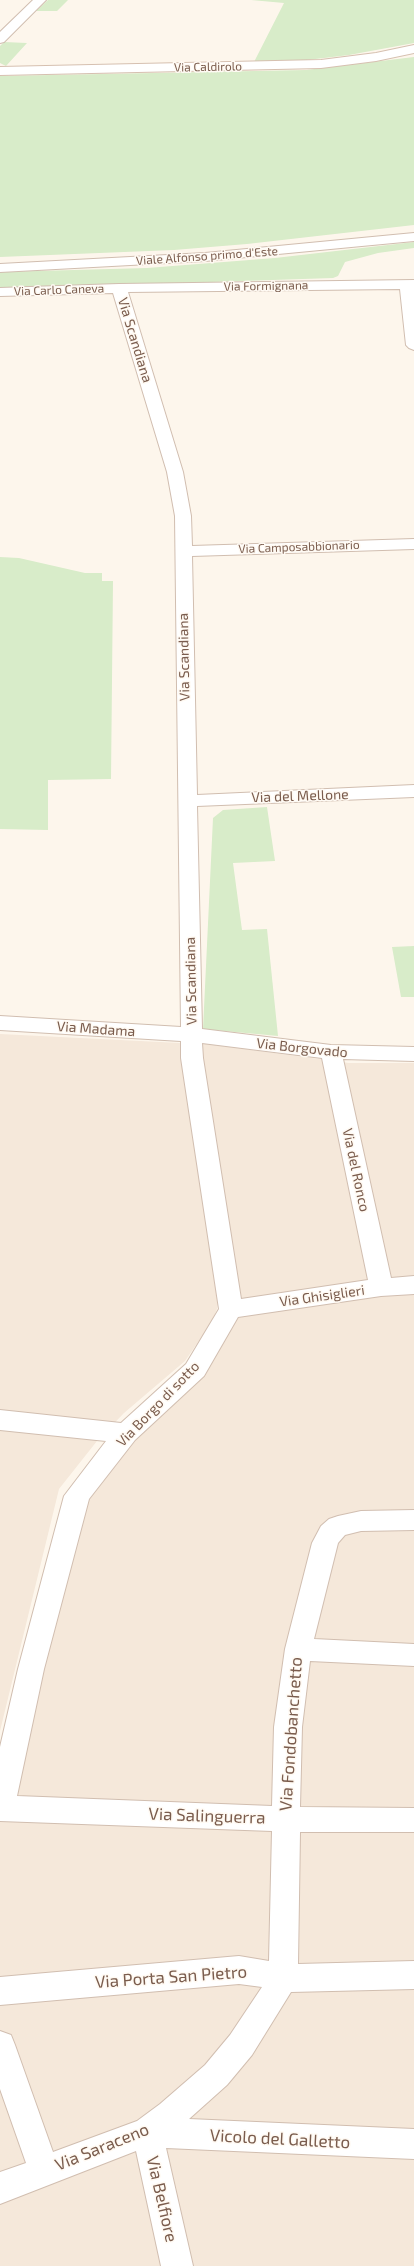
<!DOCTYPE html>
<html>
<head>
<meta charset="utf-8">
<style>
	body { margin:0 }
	canvas { display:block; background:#fdf6ec }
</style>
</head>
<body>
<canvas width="414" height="2266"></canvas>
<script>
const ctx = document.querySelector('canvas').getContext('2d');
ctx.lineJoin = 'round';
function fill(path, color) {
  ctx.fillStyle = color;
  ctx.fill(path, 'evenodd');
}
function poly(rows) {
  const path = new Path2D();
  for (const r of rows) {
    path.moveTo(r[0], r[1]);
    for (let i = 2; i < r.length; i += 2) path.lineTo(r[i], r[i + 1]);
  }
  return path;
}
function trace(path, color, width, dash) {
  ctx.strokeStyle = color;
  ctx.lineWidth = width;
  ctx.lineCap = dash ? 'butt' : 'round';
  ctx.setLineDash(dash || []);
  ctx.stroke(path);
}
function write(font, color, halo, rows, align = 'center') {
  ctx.font = font + ' "Exo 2",sans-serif';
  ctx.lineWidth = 3;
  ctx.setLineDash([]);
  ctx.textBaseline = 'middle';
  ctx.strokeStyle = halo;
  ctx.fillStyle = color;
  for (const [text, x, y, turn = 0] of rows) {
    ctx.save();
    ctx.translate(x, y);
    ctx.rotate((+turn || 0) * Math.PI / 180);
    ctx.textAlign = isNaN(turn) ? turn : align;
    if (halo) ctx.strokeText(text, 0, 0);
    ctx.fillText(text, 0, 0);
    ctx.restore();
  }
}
const residential = poly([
	[0,1034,180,1043,217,1292,217,1309,211,1323,185,1361,124,1413,97,1441,59,1489,0,1731],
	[199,1043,349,1063,414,1063,414,2266,0,2266,0,1816,84,1502,140,1430,231,1324]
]);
const green = poly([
	[48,0,68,0,57,11,36,11],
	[251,0,414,0,414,43,349,55,307,60,254,62,284,3],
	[4,42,27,43,6,66,0,63,0,46],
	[414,57,414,225,247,244,174,250,0,257,0,76,306,70],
	[414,242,414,248,378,253,345,262,338,276,333,278,0,289,0,272,147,268,275,258],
	[0,557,19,558,85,573,102,573,102,581,113,581,111,779,48,780,48,830,0,829],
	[267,807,275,861,233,863,242,930,267,929,278,1036,203,1029,213,818,223,810],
	[414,946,414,997,401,997,392,947]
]);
const minor = poly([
	[33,0,46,0,4,42,0,43,0,32,33,0],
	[414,233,414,241,205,261,0,272,0,264,205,253,414,233],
	[414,280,414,350,409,348,406,345,400,289,128,292,183,472,191,516,192,546,414,539,414,549,192,556,197,795,414,785,414,797,197,806,202,1029,331,1045,414,1047,414,1061,343,1059,391,1278,414,1276,414,1294,381,1296,238,1317,204,1376,135,1440,89,1499,44,1669,17,1796,272,1806,274,1727,285,1649,312,1543,321,1526,329,1519,338,1516,361,1511,414,1510,414,1530,361,1531,345,1535,338,1543,314,1639,414,1644,414,1666,310,1661,302,1727,300,1807,414,1808,414,1832,300,1832,298,1964,414,1961,414,1989,291,1992,252,2055,227,2085,189,2119,414,2129,414,2159,166,2148,193,2266,161,2266,136,2151,0,2204,0,2172,26,2163,0,2089,0,2031,11,2035,15,2045,53,2152,137,2121,160,2104,205,2065,230,2035,262,1987,239,1984,0,2005,0,1977,239,1956,269,1961,272,1831,0,1821,0,1747,18,1669,64,1496,106,1441,0,1430,0,1410,121,1423,186,1364,219,1309,181,1058,181,1041,0,1030,0,1016,181,1027,175,516,167,472,113,293,0,296,0,288,119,284,414,280],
	[202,1043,322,1058,368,1280,241,1299,203,1058,202,1043]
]);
const secondary = poly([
	[414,45,414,53,376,61,321,68,0,75,0,67,321,60,376,53,414,45]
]);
const farStreetnames = [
	["Via Caldirolo",208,67,-1],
	["Viale Alfonso primo d'Este",207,256,-4],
	["Via Formignana",266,286,-1],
	["Via Carlo Caneva",59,290,-2],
	["Via Camposabbionario",299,547,-2]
];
const streetNames = [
	["Via Scandiana",135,340,73],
	["Via Scandiana",184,657,-91],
	["Via del Mellone",300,796,-2],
	["Via Scandiana",191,981,-91],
	["Via Madama",96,1029,4],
	["Via Borgovado",302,1048,6],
	["Via del Ronco",356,1170,78],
	["Via Ghisiglieri",322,1296,-8],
	["Via Borgo di sotto",158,1404,-46]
];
const nearStreetnames = [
	["Via Fondobanchetto",291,1734,-86],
	["Via Salinguerra",207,1816,2],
	["Via Porta San Pietro",171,1977,-4],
	["Vicolo del Galletto",280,2139,3],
	["Via Saraceno",102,2147,-22],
	["Via Belfiore",162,2199,77]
];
fill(residential, '#f5e8da');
fill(green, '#d8ecc9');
trace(minor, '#d1beb0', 2);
trace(secondary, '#d6c0b0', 2);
fill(minor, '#fff');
fill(secondary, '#fff');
write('12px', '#7a5c4d', '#fffaf3', farStreetnames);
write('14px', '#7a5c4d', '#fffaf3', streetNames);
write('17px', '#7a5c4d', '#fffaf3', nearStreetnames);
</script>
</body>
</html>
